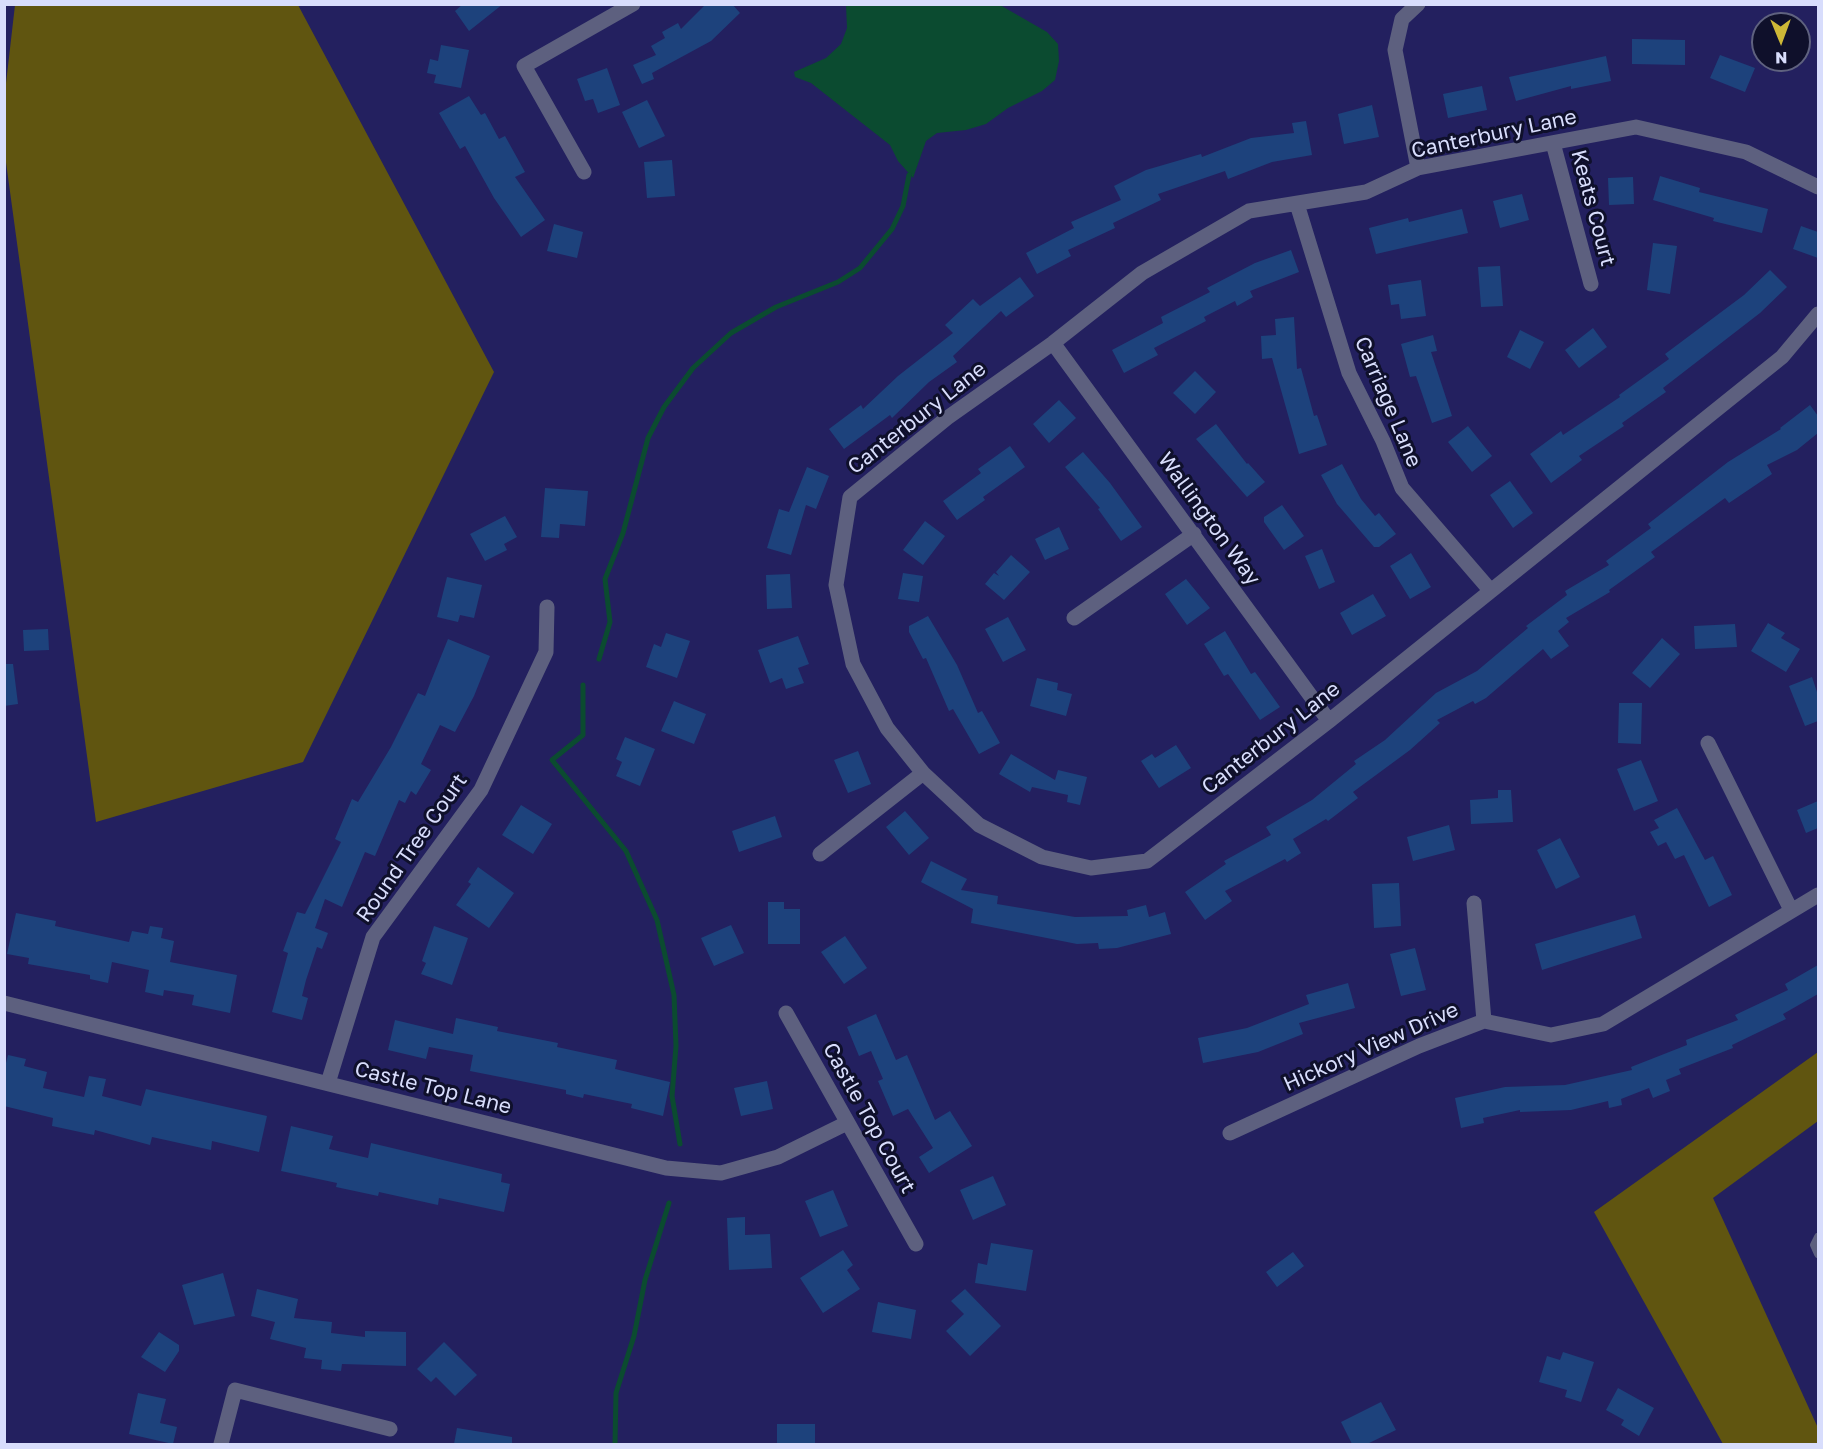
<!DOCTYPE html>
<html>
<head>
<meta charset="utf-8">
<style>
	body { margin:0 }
	#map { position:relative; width:1823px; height:1449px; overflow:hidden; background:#23205f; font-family:"Golos Text",sans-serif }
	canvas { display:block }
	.frame { position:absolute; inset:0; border:6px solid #d8ddfc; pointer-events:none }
	.north { position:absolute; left:1751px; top:12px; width:60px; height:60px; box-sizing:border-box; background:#0f102b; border:2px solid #5f627f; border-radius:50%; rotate:179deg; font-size:16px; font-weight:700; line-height:24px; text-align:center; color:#d8ddfc }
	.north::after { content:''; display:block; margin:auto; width:21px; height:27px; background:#ceb837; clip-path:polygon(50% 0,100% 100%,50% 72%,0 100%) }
</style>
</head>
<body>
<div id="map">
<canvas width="1823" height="1449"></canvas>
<div class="frame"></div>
<div class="north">N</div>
</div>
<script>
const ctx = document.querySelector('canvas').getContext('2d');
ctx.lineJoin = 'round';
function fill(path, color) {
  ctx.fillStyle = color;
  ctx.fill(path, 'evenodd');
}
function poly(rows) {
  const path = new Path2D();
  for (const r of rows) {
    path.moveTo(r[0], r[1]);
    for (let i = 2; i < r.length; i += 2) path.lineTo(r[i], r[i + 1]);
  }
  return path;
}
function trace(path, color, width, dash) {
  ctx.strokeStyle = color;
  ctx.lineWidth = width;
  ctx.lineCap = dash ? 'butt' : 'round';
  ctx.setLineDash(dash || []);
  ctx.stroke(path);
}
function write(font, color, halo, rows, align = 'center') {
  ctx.font = font + ' "Golos Text",sans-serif';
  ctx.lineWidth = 6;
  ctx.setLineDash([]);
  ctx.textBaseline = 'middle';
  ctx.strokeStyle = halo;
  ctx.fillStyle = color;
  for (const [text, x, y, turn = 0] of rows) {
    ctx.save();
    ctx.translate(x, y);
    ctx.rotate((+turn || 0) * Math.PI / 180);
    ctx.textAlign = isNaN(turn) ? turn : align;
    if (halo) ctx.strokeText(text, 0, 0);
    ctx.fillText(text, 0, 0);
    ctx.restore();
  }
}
const green = poly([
	[15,5,298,5,494,372,303,762,96,822,5,155,5,92],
	[1818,1052,1818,1121,1713,1198,1818,1428,1818,1444,1723,1444,1594,1212]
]);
const water = poly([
	[846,5,1000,5,1047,32,1058,44,1059,61,1055,80,1042,91,1008,108,986,124,966,130,937,133,926,141,913,178,898,161,890,145,811,83,795,77,794,72,826,58,841,44,847,28]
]);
const stream = poly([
	[599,659,610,622,605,579,623,533,648,438,664,407,693,368,731,333,776,307,838,282,860,268,892,229,903,206,909,175],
	[583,685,583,735,552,760,626,851,657,920,674,995,676,1046,672,1096,680,1144],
	[615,1444,616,1393,634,1336,645,1280,669,1203]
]);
const building = poly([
	[463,4,503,4,469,31,455,11],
	[706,4,732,4,740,13,711,41,652,73,654,79,642,84,633,65,656,55,651,46,665,38,662,32,678,23,681,29],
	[1632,39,1685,40,1685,65,1632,64],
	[441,45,469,50,461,88,434,83,436,75,427,73,430,59,438,61],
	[1720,55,1755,68,1745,92,1710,78],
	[1606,56,1611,81,1571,89,1571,86,1516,101,1509,77],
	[607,68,620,105,598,113,593,99,585,101,577,79],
	[1482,86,1487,110,1448,118,1443,94],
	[469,96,481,115,485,113,499,139,505,136,525,172,515,177,545,220,521,237,494,198,465,146,460,149,439,113],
	[647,100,665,136,639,148,622,112],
	[1372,105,1379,137,1344,144,1338,114],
	[1306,121,1312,155,1272,162,1228,179,1225,171,1158,194,1161,200,1113,223,1115,228,1068,250,1071,256,1037,274,1026,253,1074,228,1071,222,1121,200,1114,186,1146,170,1201,154,1202,157,1251,138,1294,133,1292,123],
	[672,160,675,196,647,198,644,162],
	[1660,176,1700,188,1699,192,1768,209,1762,233,1713,221,1714,218,1653,200],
	[1633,177,1634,204,1609,205,1608,178],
	[1522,194,1529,220,1500,228,1493,201],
	[1462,209,1468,233,1376,254,1369,228,1408,218,1409,222],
	[554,224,583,232,577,258,547,251],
	[1801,226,1818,232,1818,258,1793,249],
	[1653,243,1677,246,1670,294,1647,290],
	[1291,250,1299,272,1250,291,1253,297,1237,306,1235,301,1204,317,1206,321,1154,348,1158,355,1124,373,1112,350,1163,323,1161,317,1210,292,1207,288,1255,263],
	[1500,266,1503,306,1481,307,1478,267],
	[1770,270,1787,287,1760,313,1663,388,1666,392,1622,423,1624,426,1579,456,1582,460,1551,483,1530,454,1561,431,1563,435,1620,397,1619,395,1669,359,1665,354,1744,295],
	[1020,277,1034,296,1006,317,1001,311,953,356,957,362,929,382,892,418,890,415,844,449,829,429,861,405,863,409,898,376,953,333,945,325,973,299,980,306],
	[1421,280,1426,316,1401,319,1399,304,1391,305,1388,285],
	[1294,317,1297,369,1301,368,1314,416,1317,415,1327,445,1299,454,1272,358,1262,359,1261,336,1276,335,1275,319],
	[1593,328,1607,347,1579,368,1565,350],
	[1520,330,1544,342,1530,369,1507,357],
	[1433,335,1437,351,1431,352,1452,416,1432,423,1416,376,1410,377,1401,344],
	[1195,371,1216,392,1195,414,1173,393],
	[1059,400,1076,418,1049,443,1033,424],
	[1810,405,1818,416,1818,433,1797,450,1767,465,1772,474,1729,503,1725,498,1651,552,1655,557,1609,590,1610,592,1566,618,1569,622,1558,631,1569,646,1551,659,1543,649,1486,698,1475,704,1473,701,1437,720,1440,723,1410,750,1353,792,1358,798,1328,821,1326,819,1293,839,1301,853,1287,862,1285,859,1225,891,1232,901,1205,920,1185,892,1226,864,1224,861,1271,835,1266,827,1312,800,1356,764,1354,761,1385,740,1436,693,1477,671,1528,628,1526,626,1567,595,1565,591,1609,565,1606,561,1651,528,1648,524,1728,462,1781,429,1780,428],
	[1216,424,1247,464,1248,463,1265,482,1247,497,1196,439],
	[1468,426,1492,456,1472,472,1448,442],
	[1010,446,1025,467,983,497,985,500,957,520,943,501,981,473,978,469],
	[1083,452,1110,483,1142,527,1121,541,1098,509,1100,508,1065,467],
	[1342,464,1361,499,1375,516,1379,513,1396,534,1379,547,1374,547,1337,504,1321,475],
	[807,467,829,476,816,509,806,505,791,555,767,548,779,509,789,512],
	[1510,481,1533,513,1513,528,1490,495],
	[545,488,588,491,585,526,560,524,559,538,541,537],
	[1282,505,1304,536,1284,550,1264,522,1264,517],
	[505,516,517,537,504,544,507,550,485,561,470,534],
	[925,521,945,536,923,565,903,550],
	[1059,527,1069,549,1045,560,1035,539],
	[1322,549,1335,582,1319,589,1305,556],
	[1411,553,1431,587,1410,599,1390,566],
	[1011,555,1030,572,1004,600,985,584,994,573,999,576,996,572],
	[903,573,923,576,919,602,898,599],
	[790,574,792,608,767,609,766,575],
	[447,577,482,585,474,618,460,615,458,622,437,617],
	[1186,579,1210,608,1187,625,1165,594],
	[1373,594,1386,616,1352,635,1340,613],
	[928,616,957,665,978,713,982,711,1000,743,979,754,953,709,949,711,926,658,923,659,909,632,909,626],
	[1008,617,1026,650,1003,662,985,629],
	[1768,623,1785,633,1781,638,1800,649,1786,672,1751,651],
	[1735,624,1737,647,1695,649,1694,626],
	[48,629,49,650,24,651,23,630],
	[1225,631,1251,674,1255,672,1280,707,1260,720,1228,674,1224,676,1204,644],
	[666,633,690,641,677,678,646,667,654,644,661,647],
	[798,636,809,664,798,668,804,683,786,689,782,678,770,683,758,650],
	[1662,638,1680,654,1650,688,1632,673],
	[448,639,490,656,474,696,455,732,440,725,421,764,431,770,416,795,411,791,405,803,399,800,375,856,365,852,342,907,325,899,315,928,328,933,322,949,317,947,306,980,302,996,308,998,302,1020,272,1012,288,953,283,951,297,912,305,914,341,842,335,839,352,799,358,802,391,747,418,693,425,696],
	[4,664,13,664,18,704,4,706],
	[1812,677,1818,695,1818,721,1805,726,1789,686],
	[1037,678,1058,683,1057,690,1072,694,1066,716,1030,706],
	[674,701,706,714,694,744,661,731],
	[1619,703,1642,703,1641,744,1618,743],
	[625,737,655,749,640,786,616,776,622,762,616,759],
	[1176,745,1191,768,1159,788,1141,761,1152,754,1155,758],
	[858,751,871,784,848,793,834,760],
	[1011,754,1055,780,1058,770,1087,777,1080,805,1067,802,1068,795,1032,787,1030,792,999,774],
	[1641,760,1658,801,1634,811,1617,769],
	[1498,790,1511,790,1513,822,1471,824,1470,800,1498,798],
	[1818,801,1818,828,1806,833,1797,810],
	[521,805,552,824,533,854,502,835],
	[1677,808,1705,860,1713,856,1732,895,1709,907,1684,855,1675,859,1666,842,1658,846,1650,832,1659,828,1654,820],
	[905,811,929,838,909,855,886,827],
	[775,816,782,837,739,852,732,831],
	[1449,825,1455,850,1413,861,1407,837],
	[1560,838,1580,877,1556,889,1537,850],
	[931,861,967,879,961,890,998,896,997,904,1075,917,1128,916,1127,910,1146,905,1149,917,1165,912,1171,934,1117,948,1099,949,1098,943,1077,944,971,923,973,909,921,882],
	[478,867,514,893,489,928,456,905,471,884,468,882],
	[1399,883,1401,926,1374,928,1372,884],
	[768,902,784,902,784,909,800,909,800,944,768,944],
	[16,913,56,921,55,926,129,942,132,931,148,934,150,926,163,928,161,938,174,941,170,962,237,975,230,1013,192,1005,194,995,164,990,163,996,145,992,149,970,112,962,108,983,90,979,90,975,28,964,29,958,7,954],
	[1635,915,1642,938,1542,970,1535,944],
	[731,925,744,953,714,966,701,938],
	[434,926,468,938,452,985,421,974,426,963,422,961],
	[845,936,867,968,844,984,821,952],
	[1415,948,1426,990,1401,996,1390,954],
	[1818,965,1818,994,1783,1014,1786,1019,1732,1045,1733,1048,1679,1069,1681,1074,1666,1080,1670,1091,1653,1098,1649,1088,1621,1099,1622,1105,1609,1108,1608,1101,1571,1110,1520,1112,1520,1110,1483,1118,1484,1123,1461,1128,1455,1098,1505,1087,1565,1085,1632,1070,1631,1067,1687,1045,1686,1040,1738,1020,1735,1015,1788,990,1785,984],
	[1348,983,1355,1008,1299,1023,1303,1034,1258,1052,1203,1063,1198,1038,1247,1028,1309,1004,1306,995],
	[876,1014,896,1060,907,1055,935,1120,950,1111,972,1146,929,1173,919,1157,933,1148,908,1109,893,1116,878,1081,883,1079,871,1051,859,1056,847,1027],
	[456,1018,498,1027,497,1031,558,1043,557,1047,617,1060,615,1069,670,1082,663,1116,631,1108,632,1104,584,1094,583,1098,566,1094,566,1090,470,1071,473,1055,429,1047,426,1059,388,1050,395,1020,453,1034],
	[8,1055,26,1059,24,1066,47,1072,43,1088,84,1097,89,1076,106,1079,102,1096,141,1106,146,1089,267,1116,259,1152,212,1141,211,1150,152,1137,150,1145,95,1130,94,1135,52,1126,53,1118,4,1106,4,1071],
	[767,1081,773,1109,741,1116,734,1088],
	[291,1126,333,1136,329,1149,368,1158,371,1143,502,1174,501,1182,510,1184,504,1212,439,1198,438,1205,379,1192,378,1196,336,1187,337,1183,281,1171],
	[993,1176,1006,1205,973,1220,960,1190],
	[833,1190,848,1226,820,1237,805,1201],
	[745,1217,745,1235,770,1234,772,1268,729,1270,727,1218],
	[991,1243,1033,1250,1026,1291,975,1283,978,1263,987,1265],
	[843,1250,853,1265,847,1270,860,1289,823,1313,800,1278],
	[1293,1252,1304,1266,1277,1287,1266,1272],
	[223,1273,235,1316,194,1325,182,1285],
	[257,1289,298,1299,294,1318,332,1322,331,1333,365,1337,365,1331,406,1332,406,1366,342,1364,341,1371,321,1369,322,1360,304,1358,306,1348,270,1339,275,1322,251,1316],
	[965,1289,1001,1326,970,1356,946,1331,964,1314,951,1301],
	[878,1302,916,1310,911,1339,872,1332],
	[159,1332,179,1345,179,1351,165,1372,141,1357],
	[444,1342,477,1375,455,1396,436,1377,431,1382,417,1369],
	[1563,1352,1594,1362,1581,1402,1565,1397,1567,1390,1539,1382,1547,1356,1560,1360],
	[1618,1388,1654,1408,1639,1436,1621,1425,1624,1420,1606,1410],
	[138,1393,166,1399,160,1423,177,1427,173,1444,129,1434],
	[1381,1402,1396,1430,1367,1444,1352,1444,1341,1422],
	[777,1424,815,1424,815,1444,777,1444],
	[457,1428,512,1437,512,1444,454,1444]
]);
const service = poly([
	[1818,1237,1814,1245,1818,1254]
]);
const minor = poly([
	[1553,143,1591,284],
	[1418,168,1395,50,1402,19,1418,4],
	[584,172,524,66,633,4],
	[1818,187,1746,152,1636,127,1418,168,1366,192,1249,211,1142,273,1053,343,947,418,850,497,836,585,853,664,887,728,923,773,979,825,1042,857,1091,868,1147,861,1329,721,1782,357,1818,314],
	[1297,204,1349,373,1383,441,1402,488,1490,590],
	[1053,343,1329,721],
	[1074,618,1194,534],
	[1708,743,1791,910],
	[820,854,923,773],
	[1474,903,1484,1021],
	[4,1003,666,1168,721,1173,778,1157,847,1123],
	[786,1013,916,1244],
	[328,1083,373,937,481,790,546,652,547,607],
	[1230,1133,1419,1046,1484,1021,1551,1035,1603,1024,1818,895],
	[221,1444,235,1390,390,1429]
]);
const streetNames = [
	["Canterbury Lane",1494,134,-12],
	["Keats Court",1593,208,75],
	["Carriage Lane",1388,402,67],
	["Canterbury Lane",917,418,-38],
	["Wallington Way",1209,519,54],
	["Canterbury Lane",1271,738,-38],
	["Round Tree Court",412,848,-55],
	["Hickory View Drive",1371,1047,-24],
	["Castle Top Lane",433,1088,14],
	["Castle Top Court",869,1118,61]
];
fill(green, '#605510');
fill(water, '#0b4b30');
trace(stream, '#0b4b30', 5);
fill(building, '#1d427c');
trace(service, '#5d607f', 8);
trace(minor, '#5d607f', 15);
write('21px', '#d8ddfc', '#0f102b', streetNames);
</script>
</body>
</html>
